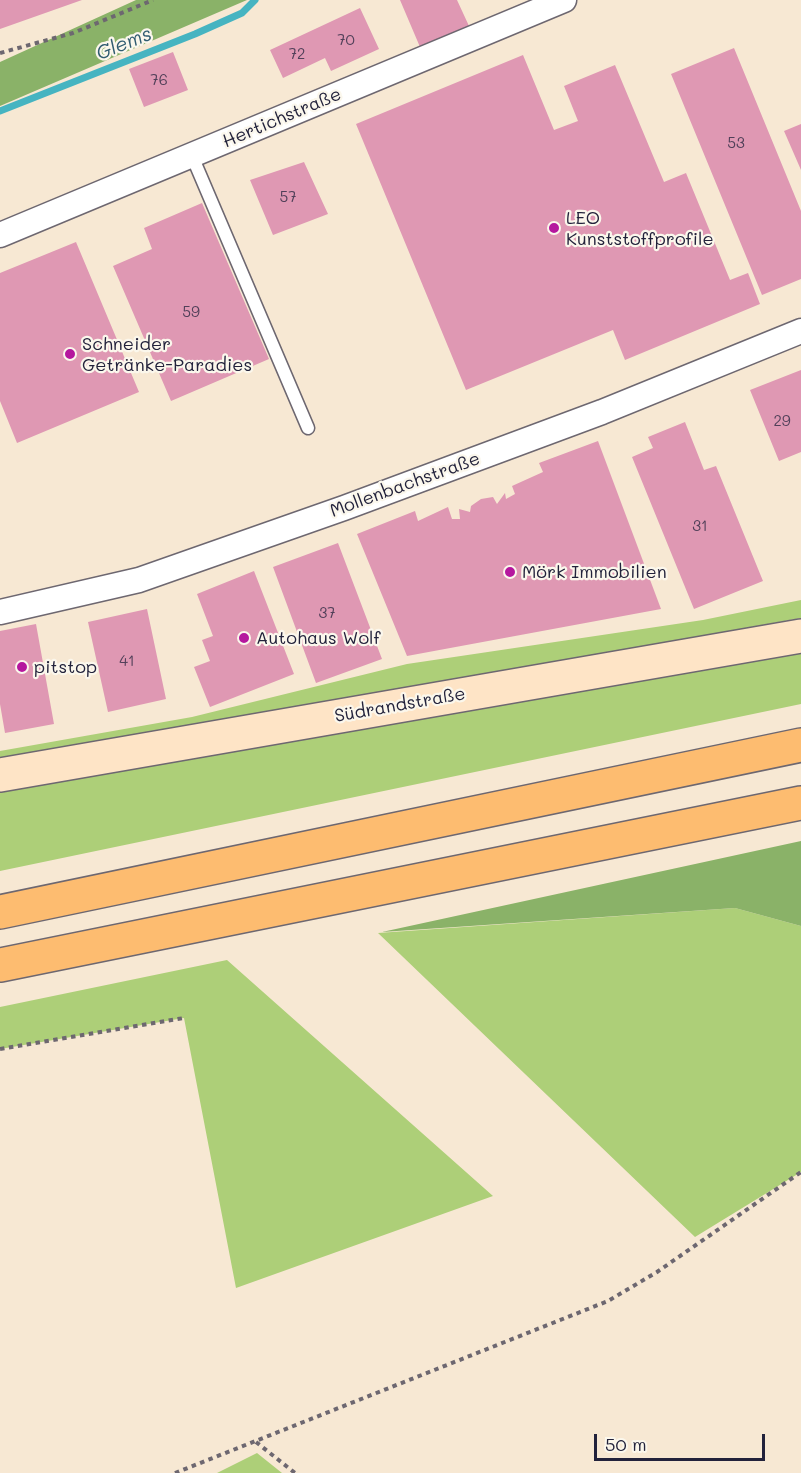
<!DOCTYPE html>
<html>
<head>
<meta charset="utf-8">
<style>
	body { margin:0 }
	#map { position:relative; width:801px; height:1473px; overflow:hidden; background:#f7e8d3; font-family:Mali,sans-serif }
	canvas { display:block }
	.scale { position:absolute; left:594px; top:1434px; width:171px; height:27px; box-sizing:border-box; border:3px solid #22223b; border-top:0; padding-left:8px; font-size:18px; line-height:21px; white-space:nowrap; color:#22223b; -webkit-text-stroke:4px #fbf7ec; paint-order:stroke }
</style>
</head>
<body>
<div id="map">
<canvas width="801" height="1473"></canvas>
<div class="scale">50 m</div>
</div>
<script>
const ctx = document.querySelector('canvas').getContext('2d');
ctx.lineJoin = 'round';
function fill(path, color) {
  ctx.fillStyle = color;
  ctx.fill(path, 'evenodd');
}
function poly(rows) {
  const path = new Path2D();
  for (const r of rows) {
    path.moveTo(r[0], r[1]);
    for (let i = 2; i < r.length; i += 2) path.lineTo(r[i], r[i + 1]);
  }
  return path;
}
function trace(path, color, width, dash) {
  ctx.strokeStyle = color;
  ctx.lineWidth = width;
  ctx.lineCap = dash ? 'butt' : 'round';
  ctx.setLineDash(dash || []);
  ctx.stroke(path);
}
function write(font, color, halo, rows, align = 'center') {
  ctx.font = font + ' Mali,sans-serif';
  ctx.lineWidth = 4.5;
  ctx.setLineDash([]);
  ctx.textBaseline = 'middle';
  ctx.strokeStyle = halo;
  ctx.fillStyle = color;
  for (const [text, x, y, turn = 0] of rows) {
    ctx.save();
    ctx.translate(x, y);
    ctx.rotate((+turn || 0) * Math.PI / 180);
    ctx.textAlign = isNaN(turn) ? turn : align;
    if (halo) ctx.strokeText(text, 0, 0);
    ctx.fillText(text, 0, 0);
    ctx.restore();
  }
}
const green = poly([
	[801,600,801,618,0,763,0,751,192,717,407,664,703,620],
	[801,644,801,704,0,871,0,788],
	[735,908,801,926,801,1172,695,1237,378,933],
	[227,960,493,1196,236,1288,184,1018,0,1049,0,1007],
	[257,1453,282,1473,217,1473]
]);
const forest = poly([
	[136,0,247,0,0,106,0,62],
	[801,841,801,926,735,908,382,932]
]);
const stream = poly([
	[0,111,195,34,242,13,255,0]
]);
const building = poly([
	[0,0,82,0,0,29],
	[400,0,457,0,469,26,420,47],
	[360,8,379,49,331,71,325,58,283,78,270,50],
	[734,48,801,211,801,279,762,295,671,74],
	[173,52,188,90,144,107,129,69],
	[523,55,554,130,578,121,564,86,615,65,664,182,686,173,730,280,748,273,760,304,625,360,613,330,466,390,356,124],
	[801,124,801,170,784,131],
	[304,162,328,214,273,235,250,180],
	[202,203,269,359,171,401,113,266,152,249,144,228],
	[76,242,139,392,17,443,0,401,0,273],
	[801,370,801,452,779,461,750,390],
	[685,422,704,470,716,466,763,581,694,609,632,457,653,448,648,437],
	[598,441,661,609,407,656,357,534,415,511,418,521,448,507,452,519,460,519,459,509,470,512,471,506,481,499,493,497,497,504,505,493,506,499,515,494,512,486,543,472,539,463],
	[338,543,382,659,316,683,273,567],
	[254,571,294,674,210,707,194,667,210,661,202,640,213,636,197,594],
	[147,609,166,699,108,712,88,622],
	[36,624,54,724,5,733,0,704,0,631]
]);
const path = poly([
	[0,53,73,33,153,0],
	[0,1049,184,1018],
	[256,1442,295,1473],
	[175,1473,608,1301,657,1272,801,1172]
]);
const lane = poly([
	[192,156,308,428]
]);
const street = poly([
	[0,235,564,0],
	[0,612,139,580,344,508,602,412,801,331]
]);
const secondary = poly([
	[0,775,801,636]
]);
const highway = poly([
	[0,912,801,745],
	[0,965,801,803]
]);
const markers = [
	[554,228,6,"#b5179e"],
	[70,354,6,"#b5179e"],
	[510,572,6,"#b5179e"],
	[244,638,6,"#b5179e"],
	[22,667,6,"#b5179e"]
];
const numberNames = [
	["70",346,40],
	["72",297,54],
	["76",159,80],
	["53",736,143],
	["57",288,197],
	["59",191,312],
	["29",782,421],
	["31",700,526],
	["37",327,613],
	["41",127,661]
];
const streetNames = [
	["Hertichstraße",282,118,-23],
	["Mollenbachstraße",405,485,-20],
	["Südrandstraße",400,705,-10]
];
const poiNames = [
	["LEO",566,218],
	["Kunststoffprofile",566,239],
	["Schneider",82,344],
	["Getränke-Paradies",82,365],
	["Mörk Immobilien",522,572],
	["Autohaus Wolf",256,638],
	["pitstop",34,667]
];
const waterNames = [
	["Glems",124,44,-22]
];
fill(green, '#adcf78');
fill(forest, '#8ab268');
trace(stream, '#46b4c1', 7);
fill(building, '#df98b3');
trace(lane, '#6d6770', 15);
trace(street, '#6d6770', 27);
trace(secondary, '#6d6770', 36);
trace(highway, '#6d6770', 36);
trace(path, '#6d6770', 4, [4.5, 4.5]);
trace(lane, '#fff', 12);
trace(street, '#fff', 24);
trace(secondary, '#fee4c6', 33);
trace(highway, '#fdbc70', 33);
for (const [x, y, r, color] of markers) {
  const dot = new Path2D();
  dot.arc(x, y, r, 0, 2 * Math.PI);
  ctx.fillStyle = color;
  ctx.fill(dot);
  trace(dot, '#fbf7ec', 2);
}
write('15px', '#514059', null, numberNames);
write('18px', '#22223b', '#fbf7ec', streetNames);
write('18px', '#22223b', '#fbf7ec', poiNames, 'left');
write('italic 20px', '#305c71', '#fbf7ec', waterNames);
</script>
</body>
</html>
